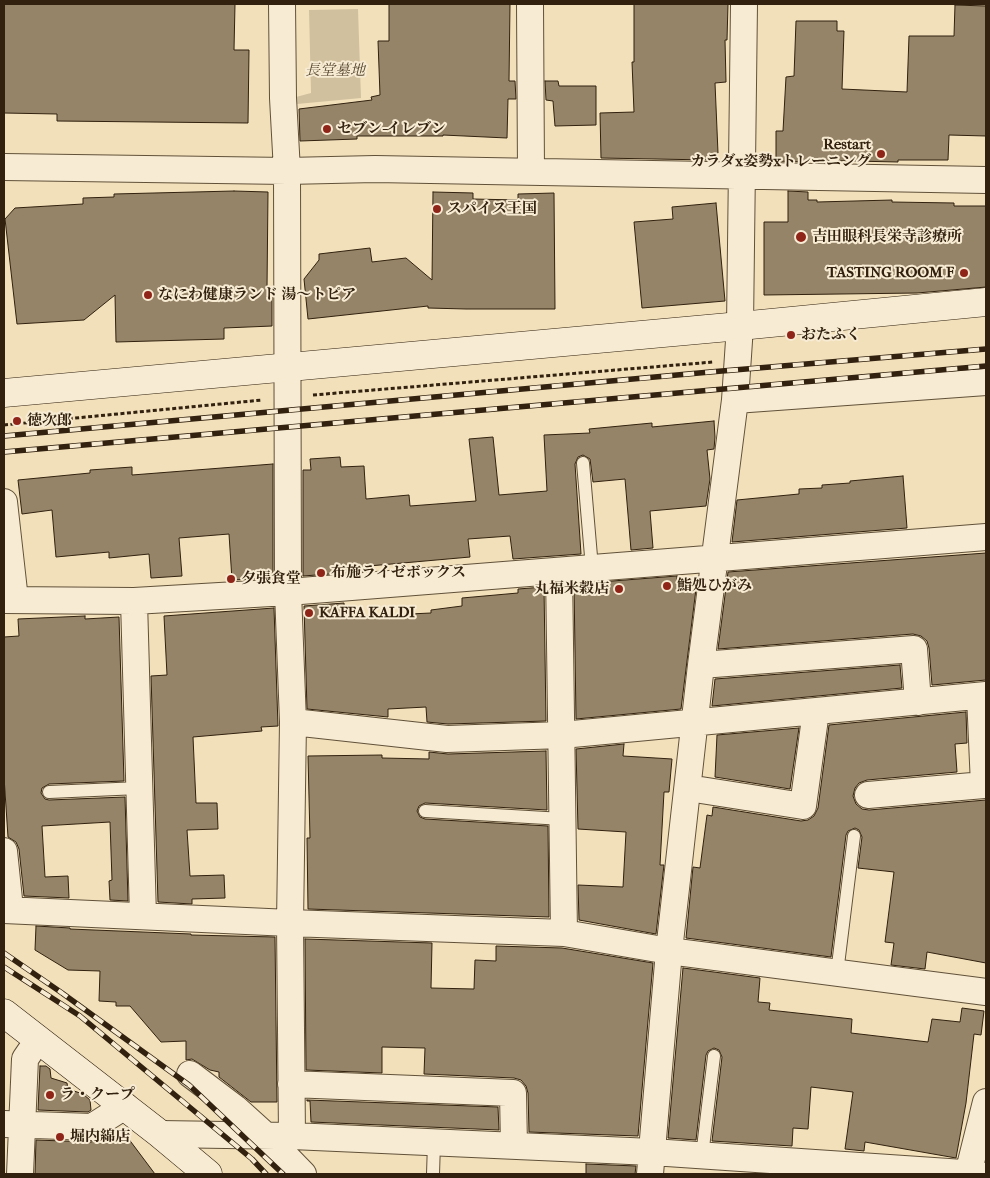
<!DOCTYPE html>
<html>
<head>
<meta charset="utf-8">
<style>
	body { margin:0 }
	#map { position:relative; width:990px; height:1178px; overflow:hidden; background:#f2e0bb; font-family:"IM FELL French Canon",serif }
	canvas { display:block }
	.frame { position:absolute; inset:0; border:5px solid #31210e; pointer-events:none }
</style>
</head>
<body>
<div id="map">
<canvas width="990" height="1178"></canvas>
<div class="frame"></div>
</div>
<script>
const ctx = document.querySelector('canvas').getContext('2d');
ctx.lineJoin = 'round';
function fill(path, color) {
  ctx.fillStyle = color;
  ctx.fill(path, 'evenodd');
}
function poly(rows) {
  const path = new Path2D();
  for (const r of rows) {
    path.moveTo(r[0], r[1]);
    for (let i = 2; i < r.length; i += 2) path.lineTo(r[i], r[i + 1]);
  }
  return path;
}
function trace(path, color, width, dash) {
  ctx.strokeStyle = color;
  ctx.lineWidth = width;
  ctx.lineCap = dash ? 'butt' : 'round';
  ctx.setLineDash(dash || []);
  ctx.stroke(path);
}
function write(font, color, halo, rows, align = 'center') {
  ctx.font = font + ' "IM FELL French Canon","Noto Serif JP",serif';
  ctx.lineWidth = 4;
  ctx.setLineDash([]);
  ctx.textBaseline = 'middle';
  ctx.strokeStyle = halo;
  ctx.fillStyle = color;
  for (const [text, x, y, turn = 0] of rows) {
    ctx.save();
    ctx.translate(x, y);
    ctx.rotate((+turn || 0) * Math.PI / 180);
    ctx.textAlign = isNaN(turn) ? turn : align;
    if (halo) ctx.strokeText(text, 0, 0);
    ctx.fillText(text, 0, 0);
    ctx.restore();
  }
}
const green = poly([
	[358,9,361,98,297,104,296,97,311,93,309,10]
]);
const building = poly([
	[4,4,235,4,234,50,249,50,248,123,57,121,57,114,4,113,4,4],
	[389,4,510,4,509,81,515,81,516,99,508,99,507,138,443,135,443,136,357,136,357,139,300,141,299,109,372,100,371,97,380,95,378,41,389,41,389,4],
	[634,4,728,4,727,40,725,40,726,82,715,83,718,153,709,160,601,158,600,113,634,112,632,62,634,62,634,4],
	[955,5,986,6,986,136,949,135,948,160,898,160,898,162,807,160,807,162,776,161,776,131,783,131,786,77,794,76,796,21,837,21,837,31,844,31,842,89,907,92,909,36,954,36,955,5],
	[545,81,558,81,559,86,596,86,596,125,555,126,553,101,546,100,545,81],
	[234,191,268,192,267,288,272,288,272,326,224,328,224,339,116,342,115,295,84,320,17,324,5,219,15,208,83,204,83,198,114,197,114,194,234,191],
	[788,191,808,192,808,200,817,200,817,202,892,200,892,202,954,203,954,206,986,206,986,287,917,293,764,295,764,222,788,222,788,191],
	[433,192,473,193,473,199,518,200,518,194,554,193,555,309,466,309,428,308,428,306,308,319,304,279,319,260,319,254,370,248,372,262,406,258,432,280,433,192],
	[716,203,725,301,642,308,634,222,673,219,672,207,716,203],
	[714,421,715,437,714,449,707,450,710,479,706,506,650,511,653,548,631,550,625,479,593,482,590,459,583,455,578,457,575,464,581,554,513,559,510,536,468,539,470,557,369,566,370,571,303,576,303,470,311,470,310,459,340,457,341,467,364,466,366,499,409,495,410,506,476,501,469,439,493,437,499,495,547,491,544,435,590,433,589,429,652,423,652,427,714,421],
	[273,464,273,578,232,580,229,534,179,538,182,576,151,578,149,554,109,558,109,552,56,557,52,510,22,514,18,480,90,473,90,470,132,467,132,475,273,464],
	[903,476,907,528,732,542,737,500,799,494,799,489,822,488,822,485,850,483,850,481,903,476],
	[986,553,986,680,932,685,929,648,927,641,921,636,913,634,718,649,728,572,986,553],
	[677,576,677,583,697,581,681,709,576,719,574,584,677,576],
	[544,587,546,721,448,724,427,722,426,707,388,709,388,717,307,709,304,606,344,603,345,617,431,613,431,610,462,606,462,598,518,593,518,589,544,587],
	[274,608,278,726,261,727,262,731,193,737,196,803,217,803,218,829,187,830,190,876,224,875,225,898,192,899,192,904,158,902,151,676,167,675,164,616,274,608],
	[85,616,85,619,119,617,124,781,49,784,42,788,41,793,45,799,49,800,125,797,128,901,110,900,109,881,112,880,110,822,42,826,45,877,68,876,69,898,24,896,19,849,16,842,8,837,4,777,4,637,19,636,18,619,85,616],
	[900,665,902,688,712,706,715,679,900,665],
	[966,712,967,743,955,744,957,772,867,780,859,783,855,788,853,796,856,804,862,809,869,810,986,800,986,963,927,952,925,969,891,965,894,943,885,942,894,872,858,868,862,837,859,830,855,828,848,831,846,835,831,957,686,938,693,867,700,868,707,815,712,816,713,807,801,821,808,820,814,816,818,808,829,725,966,712],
	[799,728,790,789,715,777,717,735,799,728],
	[624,744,623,756,672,759,669,792,664,792,660,865,664,865,656,934,579,920,578,885,623,887,626,832,578,829,576,749,624,744],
	[546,751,547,810,425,803,419,806,417,811,420,817,425,819,548,826,549,917,308,909,307,838,310,838,308,756,382,755,382,758,429,759,429,752,448,754,546,751],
	[36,926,70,928,70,929,191,934,191,935,275,937,277,1102,251,1102,219,1077,219,1072,210,1070,192,1059,186,1060,186,1041,161,1042,130,1006,116,1006,116,1002,99,1001,100,971,68,970,35,950,36,926],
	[305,939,432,943,431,988,474,989,475,960,496,961,496,946,562,948,653,963,638,1136,529,1132,528,1093,526,1086,521,1080,514,1078,424,1074,425,1048,382,1047,382,1073,306,1070,305,939],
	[683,968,760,978,758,1002,770,1003,769,1010,852,1019,851,1033,928,1042,932,1019,960,1022,962,1008,984,1011,981,1035,974,1034,966,1103,956,1158,865,1142,864,1151,845,1149,853,1092,811,1087,808,1129,793,1128,792,1146,712,1141,722,1057,719,1050,714,1048,708,1051,706,1055,696,1140,668,1138,683,968],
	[40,1066,46,1066,50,1069,51,1078,67,1083,68,1089,83,1094,90,1100,91,1110,88,1112,38,1110,40,1066],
	[307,1100,498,1107,499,1130,311,1122,310,1101,307,1101,307,1100],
	[128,1138,155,1174,35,1174,36,1140,91,1142,101,1139,128,1138],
	[586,1164,636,1166,635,1174,586,1174,586,1164]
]);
const path = poly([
	[313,395,713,362],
	[4,425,262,400]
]);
const lane = poly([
	[583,463,592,568],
	[49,792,139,788],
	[425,811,563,819],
	[837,973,854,836],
	[702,1156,714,1056],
	[433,1174,434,1143]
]);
const street = poly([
	[282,4,283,98,287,171,288,592,293,722,290,923,292,1136],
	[530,4,531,172],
	[4,167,287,171,375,169,986,180],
	[735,400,986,382],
	[4,502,15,600],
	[559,571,564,933],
	[4,600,134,601,288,592,986,537],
	[134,601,143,916],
	[701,665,914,649,918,702],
	[293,722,447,739,562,735,986,695],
	[688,788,803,806,816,711],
	[868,795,984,785,980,696],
	[4,851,10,909],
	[4,910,290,923,564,933,669,951,986,992],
	[190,1074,235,1108,266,1136,303,1174],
	[291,1084,513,1093,514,1146],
	[4,1124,92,1127,125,1106],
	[160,1134,292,1136,652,1152,978,1174],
	[20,1174,25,1059,38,1040],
	[650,1174,669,951,701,665,735,400,740,326,744,4],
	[968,1174,986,1102]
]);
const secondary = poly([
	[4,393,740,326,986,302],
	[4,1013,160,1134,208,1174]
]);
const rail = poly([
	[4,436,710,372,986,349],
	[4,452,986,366],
	[4,953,62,993,189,1085,283,1174],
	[4,967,80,1016,252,1159,266,1174]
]);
const markers = [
	[327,129,5,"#8f2418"],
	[881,154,5,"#8f2418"],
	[437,209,5,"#8f2418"],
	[801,237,6,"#8f2418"],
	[964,273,5,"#8f2418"],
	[148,295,5,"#8f2418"],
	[791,335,5,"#8f2418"],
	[17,421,5,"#8f2418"],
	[321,573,5,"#8f2418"],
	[231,579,5,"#8f2418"],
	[667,586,5,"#8f2418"],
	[619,589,5,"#8f2418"],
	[309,613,5,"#8f2418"],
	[50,1095,5,"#8f2418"],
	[60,1137,5,"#8f2418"]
];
const parkNames = [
	["長堂墓地",335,71]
];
const poiNames = [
	["セブン-イレブン",337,129],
	["Restart",871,145,"right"],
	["カラダx姿勢xトレーニング",871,162,"right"],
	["スパイス王国",447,209],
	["吉田眼科長栄寺診療所",812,237],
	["TASTING ROOM F",954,273,"right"],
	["なにわ健康ランド 湯～トピア",158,295],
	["おたふく",801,335],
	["徳次郎",27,421],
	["布施ライゼボックス",331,573],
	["夕張食堂",241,579],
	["鮨処ひがみ",677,586],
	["丸福米穀店",609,589,"right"],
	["KAFFA KALDI",319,613],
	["ラ・クープ",60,1095],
	["堀内綿店",70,1137]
];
fill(green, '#d1c09e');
fill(building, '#958468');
trace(building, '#31210e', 1);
trace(lane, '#615139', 14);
trace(street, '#615139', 28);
trace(secondary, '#31210e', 29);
trace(path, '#31210e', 3, [4, 2.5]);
trace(lane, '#f7ebd3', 12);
trace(street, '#f7ebd3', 26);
trace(secondary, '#f7ebd3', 28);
trace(rail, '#31210e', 5.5);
trace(rail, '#f7ebd3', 4, [11]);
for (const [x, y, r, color] of markers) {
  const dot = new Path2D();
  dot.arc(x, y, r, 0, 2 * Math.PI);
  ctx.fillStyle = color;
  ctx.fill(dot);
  trace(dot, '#f7ebd3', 2);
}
write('italic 15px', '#594932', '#f7ebd3', parkNames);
write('bold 15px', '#31210e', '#f7ebd3', poiNames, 'left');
</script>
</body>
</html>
